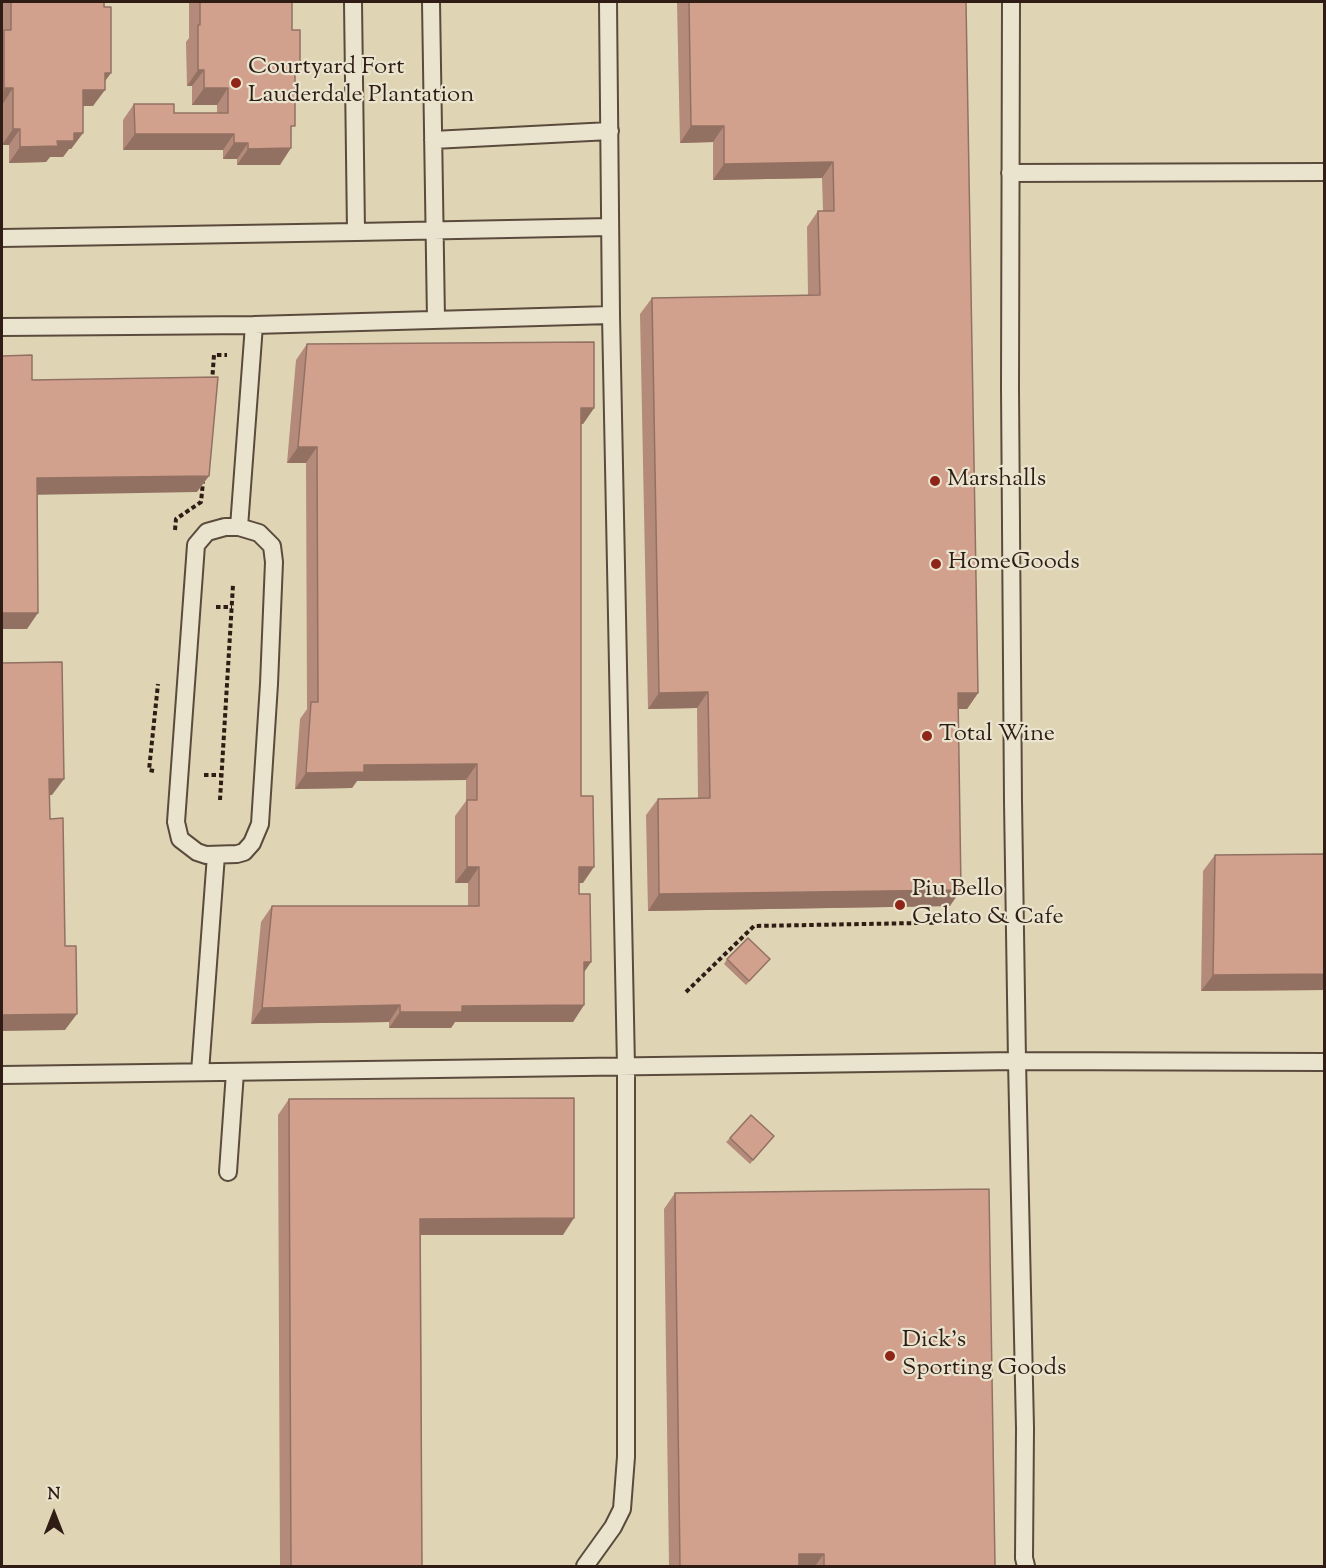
<!DOCTYPE html>
<html>
<head>
<meta charset="utf-8">
<style>
	body { margin:0 }
	#map { position:relative; width:1326px; height:1568px; overflow:hidden; background:#dfd5b5; font-family:"Sorts Mill Goudy",serif }
	canvas { display:block }
	.frame { position:absolute; inset:0; border:3px solid #2f1d15; pointer-events:none }
	.north { position:absolute; left:24px; top:1484px; width:60px; height:60px; -webkit-text-stroke:4px #eae4cf; paint-order:stroke; rotate:0deg; font-size:16px; font-weight:700; line-height:24px; text-align:center; color:#2f1d15 }
	.north::after { content:''; display:block; margin:auto; width:21px; height:27px; background:#2f1d15; clip-path:polygon(50% 0,100% 100%,50% 72%,0 100%) }
</style>
</head>
<body>
<div id="map">
<canvas width="1326" height="1568"></canvas>
<div class="frame"></div>
<div class="north">N</div>
</div>
<script>
const ctx = document.querySelector('canvas').getContext('2d');
ctx.lineJoin = 'round';
function poly(rows) {
  const path = new Path2D();
  for (const r of rows) {
    path.moveTo(r[0], r[1]);
    for (let i = 2; i < r.length; i += 2) path.lineTo(r[i], r[i + 1]);
  }
  return path;
}
function trace(path, color, width, dash) {
  ctx.strokeStyle = color;
  ctx.lineWidth = width;
  ctx.lineCap = dash ? 'butt' : 'round';
  ctx.setLineDash(dash || []);
  ctx.stroke(path);
}
function fill(path, color) {
  ctx.fillStyle = color;
  ctx.fill(path, 'evenodd');
}
function write(font, color, halo, rows, align = 'center') {
  ctx.font = font + ' "Sorts Mill Goudy",serif';
  ctx.lineWidth = 4.5;
  ctx.setLineDash([]);
  ctx.textBaseline = 'middle';
  ctx.strokeStyle = halo;
  ctx.fillStyle = color;
  for (const [text, x, y, turn = 0] of rows) {
    ctx.save();
    ctx.translate(x, y);
    ctx.rotate((+turn || 0) * Math.PI / 180);
    ctx.textAlign = isNaN(turn) ? turn : align;
    if (halo) ctx.strokeText(text, 0, 0);
    ctx.fillText(text, 0, 0);
    ctx.restore();
  }
}
const path = poly([
	[212,382,214,355,227,355],
	[175,530,176,519,201,502,203,482],
	[216,607,232,607],
	[154,771,149,770,158,684],
	[204,775,221,775],
	[220,800,233,585],
	[686,992,754,926,974,922]
]);
const lane = poly([
	[353,2,356,232,610,227],
	[431,2,436,320],
	[1011,2,1010,387,1013,801,1017,1061,1025,1428,1024,1558,1026,1566],
	[433,140,610,131],
	[1010,173,1324,172],
	[2,238,356,232],
	[2,327,254,325,611,315],
	[225,527,239,527,259,533,272,546,274,562,269,684,260,824,252,843,244,852,237,854,206,855,197,852,180,839,176,822,196,545,207,532,225,527],
	[239,527,254,325],
	[200,1072,216,855],
	[2,1075,1017,1061,1324,1062],
	[228,1172,235,1072],
	[585,1566,613,1527,622,1509,626,1457,626,1067,611,315,608,2]
]);
const wall = poly([
	[2,2,104,2,111,73,105,81,93,106,83,106,83,133,71,149,69,149,63,157,50,157,46,162,9,163,9,145,2,145],
	[189,2,292,2,292,30,295,71,291,133,280,165,237,165,237,159,223,159,223,150,123,150,123,120,134,104,174,113,217,113,217,105,192,105,192,86,187,86,186,42,189,38],
	[677,2,966,2,978,693,967,709,958,709,950,906,648,911,646,815,658,799,698,798,697,708,648,709,640,314,652,298,808,295,807,227,818,211,823,211,822,178,713,180,713,142,680,143],
	[307,344,594,408,583,424,581,424,581,796,583,883,579,883,579,894,591,962,584,972,584,1005,573,1022,455,1022,451,1028,389,1028,389,1022,251,1024,261,922,272,906,468,906,468,883,455,883,455,816,466,801,466,780,357,781,352,788,295,789,300,719,307,709,306,463,287,463,296,360],
	[1324,854,1324,990,1201,991,1203,871,1215,855],
	[727,959,770,959,746,985,724,964],
	[289,1099,563,1235,421,1235,422,1566,280,1566,278,1115],
	[774,1136,750,1164,726,1142,730,1138],
	[675,1193,995,1566,669,1566,664,1209]
]);
const shadedWall = poly([
	[295,63,300,63,289,80],
	[198,70,204,70,192,86,187,86],
	[105,73,111,73,99,89],
	[4,88,13,88,2,105,2,93],
	[204,88,228,88,217,105,192,105],
	[83,90,105,90,93,106,71,106],
	[691,126,724,126,713,142,680,143],
	[13,129,20,129,9,145,2,145],
	[74,133,83,133,71,149,69,149,63,157,50,157,46,162,9,163,20,147,57,141],
	[135,134,234,134,223,150,123,150],
	[234,143,248,143,237,159,223,159],
	[291,148,280,165,237,165,248,149],
	[833,162,822,178,713,180,724,164],
	[581,408,594,408,583,424,570,424],
	[298,447,317,447,306,463,287,463],
	[209,476,197,492,26,495,37,478],
	[2,613,38,613,27,629,2,629],
	[708,692,697,708,648,709,659,693],
	[958,693,978,693,967,709,947,709],
	[477,764,466,780,357,781,352,788,295,789,306,773,364,765],
	[49,779,64,779,52,795,38,795],
	[467,867,479,867,468,883,455,883],
	[579,867,594,867,583,883,568,883],
	[961,890,950,906,648,911,659,894],
	[584,962,591,962,580,978],
	[1324,974,1324,990,1201,991,1213,975],
	[400,1005,389,1022,251,1024,262,1008],
	[584,1005,573,1022,455,1022,451,1028,389,1028,400,1012,462,1006],
	[77,1014,65,1030,2,1031,2,1015],
	[574,1218,563,1235,409,1235,420,1219],
	[799,1554,824,1554,815,1566,790,1566]
]);
const building = poly([
	[11,2,104,2,104,7,111,7,111,73,105,73,105,90,83,90,83,133,74,133,74,141,57,141,58,146,20,147,20,129,13,129,13,88,4,88,4,30,11,30,11,2],
	[200,2,292,2,292,30,300,30,300,63,295,63,295,126,291,126,291,148,248,149,248,143,234,143,234,134,135,134,134,104,174,104,174,113,228,113,228,88,204,88,204,70,198,70,198,25,200,25,200,2],
	[689,2,966,2,978,693,958,693,961,890,659,894,658,799,710,798,708,692,659,693,652,298,820,295,818,211,834,211,833,162,724,164,724,126,691,126,689,2],
	[594,342,594,408,581,408,581,796,593,796,594,867,579,867,579,894,590,894,591,962,584,962,584,1005,462,1006,462,1012,400,1012,400,1005,262,1008,272,906,479,906,479,867,467,867,467,800,477,800,477,764,364,765,364,772,306,773,311,702,318,702,317,447,298,447,307,344,594,342],
	[32,355,32,380,218,377,209,476,37,478,38,613,2,613,2,356,32,355],
	[62,662,64,779,49,779,50,819,63,818,65,946,76,946,77,1014,2,1015,2,663,62,662],
	[1324,854,1324,974,1213,975,1215,855,1324,854],
	[748,938,770,959,749,981,727,959,748,938],
	[574,1098,574,1218,420,1219,422,1566,291,1566,289,1099,574,1098],
	[751,1115,774,1136,753,1160,730,1138,751,1115],
	[989,1189,995,1566,824,1566,824,1554,799,1554,799,1566,680,1566,675,1193,989,1189]
]);
const markers = [
	[236,83,6,"#8f2418"],
	[935,481,6,"#8f2418"],
	[936,564,6,"#8f2418"],
	[927,736,6,"#8f2418"],
	[900,905,6,"#8f2418"],
	[890,1356,6,"#8f2418"]
];
const poiNames = [
	["Courtyard Fort",248,69],
	["Lauderdale Plantation",248,97],
	["Marshalls",947,481],
	["HomeGoods",948,564],
	["Total Wine",939,736],
	["Piu Bello",912,891],
	["Gelato & Cafe",912,919],
	["Dick's",902,1342],
	["Sporting Goods",902,1370]
];
trace(lane, '#5b4b3d', 20);
trace(path, '#2f1d15', 4, [4.5, 3]);
trace(lane, '#eae4cf', 16);
fill(wall, '#b48a7a');
fill(shadedWall, '#927163');
fill(building, '#d1a18e');
trace(building, '#927163', 1.5);
for (const [x, y, r, color] of markers) {
  const dot = new Path2D();
  dot.arc(x, y, r, 0, 2 * Math.PI);
  ctx.fillStyle = color;
  ctx.fill(dot);
  trace(dot, '#eae4cf', 2);
}
write('24px', '#2f1d15', '#eae4cf', poiNames, 'left');
</script>
</body>
</html>
